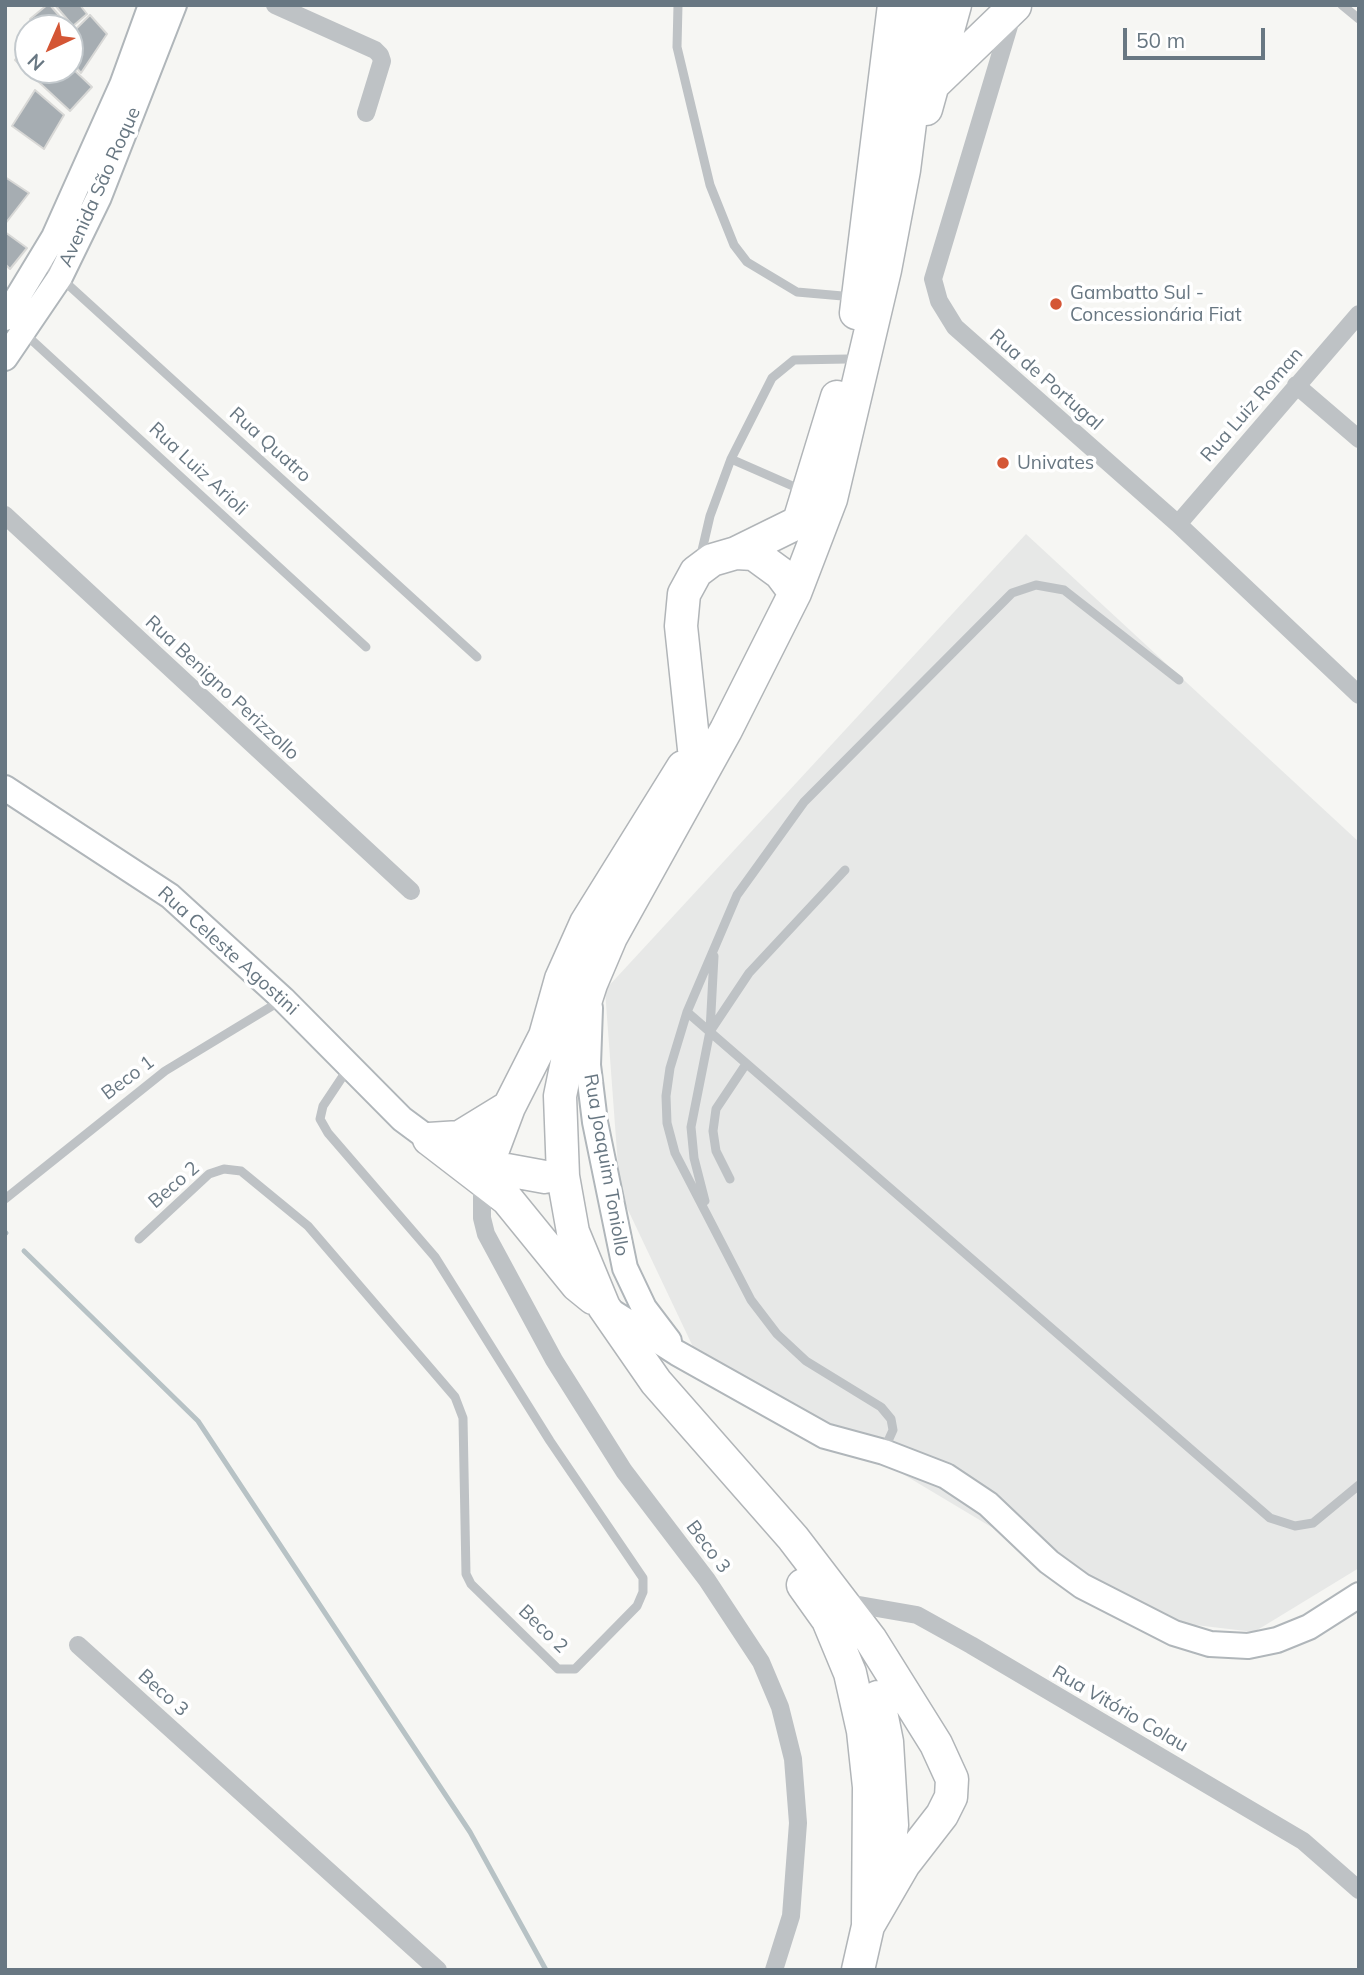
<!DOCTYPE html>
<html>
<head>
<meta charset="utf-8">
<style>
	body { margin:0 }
	#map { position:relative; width:1364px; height:1975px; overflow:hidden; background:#f6f6f3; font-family:Mulish,sans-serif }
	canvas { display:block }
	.frame { position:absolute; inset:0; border:7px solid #687782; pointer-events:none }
	.north { position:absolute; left:14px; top:14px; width:70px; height:70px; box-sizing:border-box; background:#fff; border:2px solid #c3c9cd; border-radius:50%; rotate:224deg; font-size:19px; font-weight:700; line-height:28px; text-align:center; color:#687782 }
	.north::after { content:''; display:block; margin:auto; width:24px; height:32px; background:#d45635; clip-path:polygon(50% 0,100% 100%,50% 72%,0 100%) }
	.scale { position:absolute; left:1123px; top:28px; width:142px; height:32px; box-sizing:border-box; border:4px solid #687782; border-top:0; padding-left:9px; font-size:21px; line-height:24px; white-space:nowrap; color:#687782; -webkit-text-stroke:5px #fff; paint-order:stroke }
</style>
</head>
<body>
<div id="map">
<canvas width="1364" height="1975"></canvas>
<div class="frame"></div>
<div class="north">N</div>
<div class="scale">50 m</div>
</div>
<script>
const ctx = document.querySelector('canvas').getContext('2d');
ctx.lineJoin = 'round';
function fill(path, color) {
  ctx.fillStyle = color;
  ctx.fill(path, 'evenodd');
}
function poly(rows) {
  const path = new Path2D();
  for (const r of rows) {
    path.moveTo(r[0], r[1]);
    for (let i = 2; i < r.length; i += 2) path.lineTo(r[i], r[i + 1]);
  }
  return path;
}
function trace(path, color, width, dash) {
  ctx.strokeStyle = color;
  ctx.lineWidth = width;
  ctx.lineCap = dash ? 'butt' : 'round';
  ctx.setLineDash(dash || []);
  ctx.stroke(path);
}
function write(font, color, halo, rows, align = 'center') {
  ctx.font = font + ' Mulish,sans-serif';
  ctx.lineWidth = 7;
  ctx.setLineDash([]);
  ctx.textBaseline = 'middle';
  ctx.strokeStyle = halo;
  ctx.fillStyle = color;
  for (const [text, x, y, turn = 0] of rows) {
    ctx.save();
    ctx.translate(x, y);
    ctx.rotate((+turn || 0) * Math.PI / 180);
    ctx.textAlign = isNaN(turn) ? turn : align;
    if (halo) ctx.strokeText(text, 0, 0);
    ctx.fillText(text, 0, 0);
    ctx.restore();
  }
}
const built = poly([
	[1026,534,1359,842,1359,1568,1254,1632,1145,1619,694,1349,620,1193,605,990]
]);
const stream = poly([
	[5,1232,6,1233],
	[24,1251,198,1421,470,1832,546,1970]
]);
const building = poly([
	[47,5,50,5,68,26,38,28,30,19,47,5],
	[55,5,80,5,87,14,73,26,55,5],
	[90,15,107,34,81,73,70,60,70,35,90,15],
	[28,46,28,70,70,70,70,66,92,87,70,111,15,60,28,46],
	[35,90,64,115,44,149,12,126,35,90],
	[5,177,29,193,5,224,5,177],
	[5,232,27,248,10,269,5,264,5,232]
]);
const lane = poly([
	[678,5,677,47,710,185,734,245,747,262,797,292,854,297],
	[1342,5,1359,19],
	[41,260,477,657],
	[24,333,366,647],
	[731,459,804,491],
	[700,559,710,516,731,459,772,378,794,360,848,359],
	[687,1012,1270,1518,1295,1526,1313,1523,1359,1485],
	[711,1030,749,973,845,870],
	[730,1179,716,1151,713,1131,716,1109,746,1064],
	[5,1199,165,1071,282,1000],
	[705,1201,694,1158,691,1127,710,1031,714,956],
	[139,1239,209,1174,224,1169,241,1171,308,1226,455,1397,463,1418,466,1574,471,1584,558,1669,575,1669,637,1606,643,1592,643,1578,550,1441,435,1257,328,1133,320,1119,323,1106,349,1067],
	[884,1450,893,1430,891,1419,881,1407,806,1361,777,1334,751,1300,675,1153,667,1123,666,1096,670,1068,687,1012,737,895,804,802,1012,593,1036,585,1064,590,1179,680]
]);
const street = poly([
	[275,5,375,50,380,55,382,61,366,113],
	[1012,16,933,279,939,301,955,327,1178,524,1359,695],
	[1296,385,1359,439],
	[5,515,411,891],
	[1178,524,1359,314],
	[482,1179,482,1218,486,1234,554,1360,624,1471,707,1580,761,1662,780,1707,793,1759,798,1823,791,1916,774,1970],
	[842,1602,917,1615,971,1645,1303,1841,1359,1890],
	[78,1645,438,1970]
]);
const secondary = poly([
	[5,318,54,237,122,85,151,5],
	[5,358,60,277,99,197,174,5],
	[5,788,170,896,283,999,402,1119,429,1139],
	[590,1008,588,1065,595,1122,625,1268,644,1308,669,1341],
	[611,1311,677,1353,825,1436,884,1452,946,1476,988,1504,1049,1562,1082,1586,1174,1633,1210,1644,1248,1646,1277,1640,1309,1627,1359,1595]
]);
const highway = poly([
	[936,82,1015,6],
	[926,109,955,5],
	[856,313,894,5],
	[800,518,837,397],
	[736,553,799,522],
	[694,749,681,626,684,594,696,572,712,560,736,553,754,554,780,573,795,593],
	[429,1139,507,1199,577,1285,593,1298],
	[429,1139,460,1137,509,1107],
	[468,1158,485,1166,545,1177],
	[482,1179,509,1107,545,1036,561,979,586,923,683,767],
	[803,1585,828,1620,850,1673,863,1731,869,1787,868,1925],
	[868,1926,904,1864,942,1815,951,1797,952,1779,936,1744,871,1640,793,1538,656,1382,604,1307,573,1232,563,1176,560,1096,569,1052,591,984,611,937,726,730,795,593,831,499,885,270,904,170,925,5],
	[858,1970,868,1926,885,1876,892,1825,887,1742,878,1697]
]);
const markers = [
	[1056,304,7,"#d45635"],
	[1003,463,7,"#d45635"]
];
const streetNames = [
	["Avenida São Roque",100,187,-66],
	["Rua de Portugal",1046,380,41],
	["Rua Luiz Roman",1252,405,-49],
	["Rua Quatro",270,445,42],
	["Rua Luiz Arioli",198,469,43],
	["Rua Benigno Perizzollo",222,688,43],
	["Rua Celeste Agostini",228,951,42],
	["Beco 1",128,1078,-37],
	["Rua Joaquim Toniollo",606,1165,80],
	["Beco 2",174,1185,-41],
	["Beco 3",708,1547,53],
	["Beco 2",543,1629,44],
	["Beco 3",163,1693,42],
	["Rua Vitório Colau",1120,1709,30]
];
const poiNames = [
	["Gambatto Sul -",1070,293],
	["Concessionária Fiat",1070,315],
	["Univates",1017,463]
];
fill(built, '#e7e8e7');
trace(stream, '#b7c2c5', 5);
fill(building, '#a6adb2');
trace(building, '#d8d8d6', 2);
trace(secondary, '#b0b6ba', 28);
trace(highway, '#b1b5b8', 35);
trace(lane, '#bec2c5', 9);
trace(street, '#bec2c5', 18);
trace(secondary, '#fff', 24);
trace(highway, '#fff', 32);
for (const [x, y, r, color] of markers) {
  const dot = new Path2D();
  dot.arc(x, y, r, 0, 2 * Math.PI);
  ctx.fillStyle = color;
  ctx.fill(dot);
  trace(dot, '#fff', 2.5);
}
write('19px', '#687782', '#fff', streetNames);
write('19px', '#687782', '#fff', poiNames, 'left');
</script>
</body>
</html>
